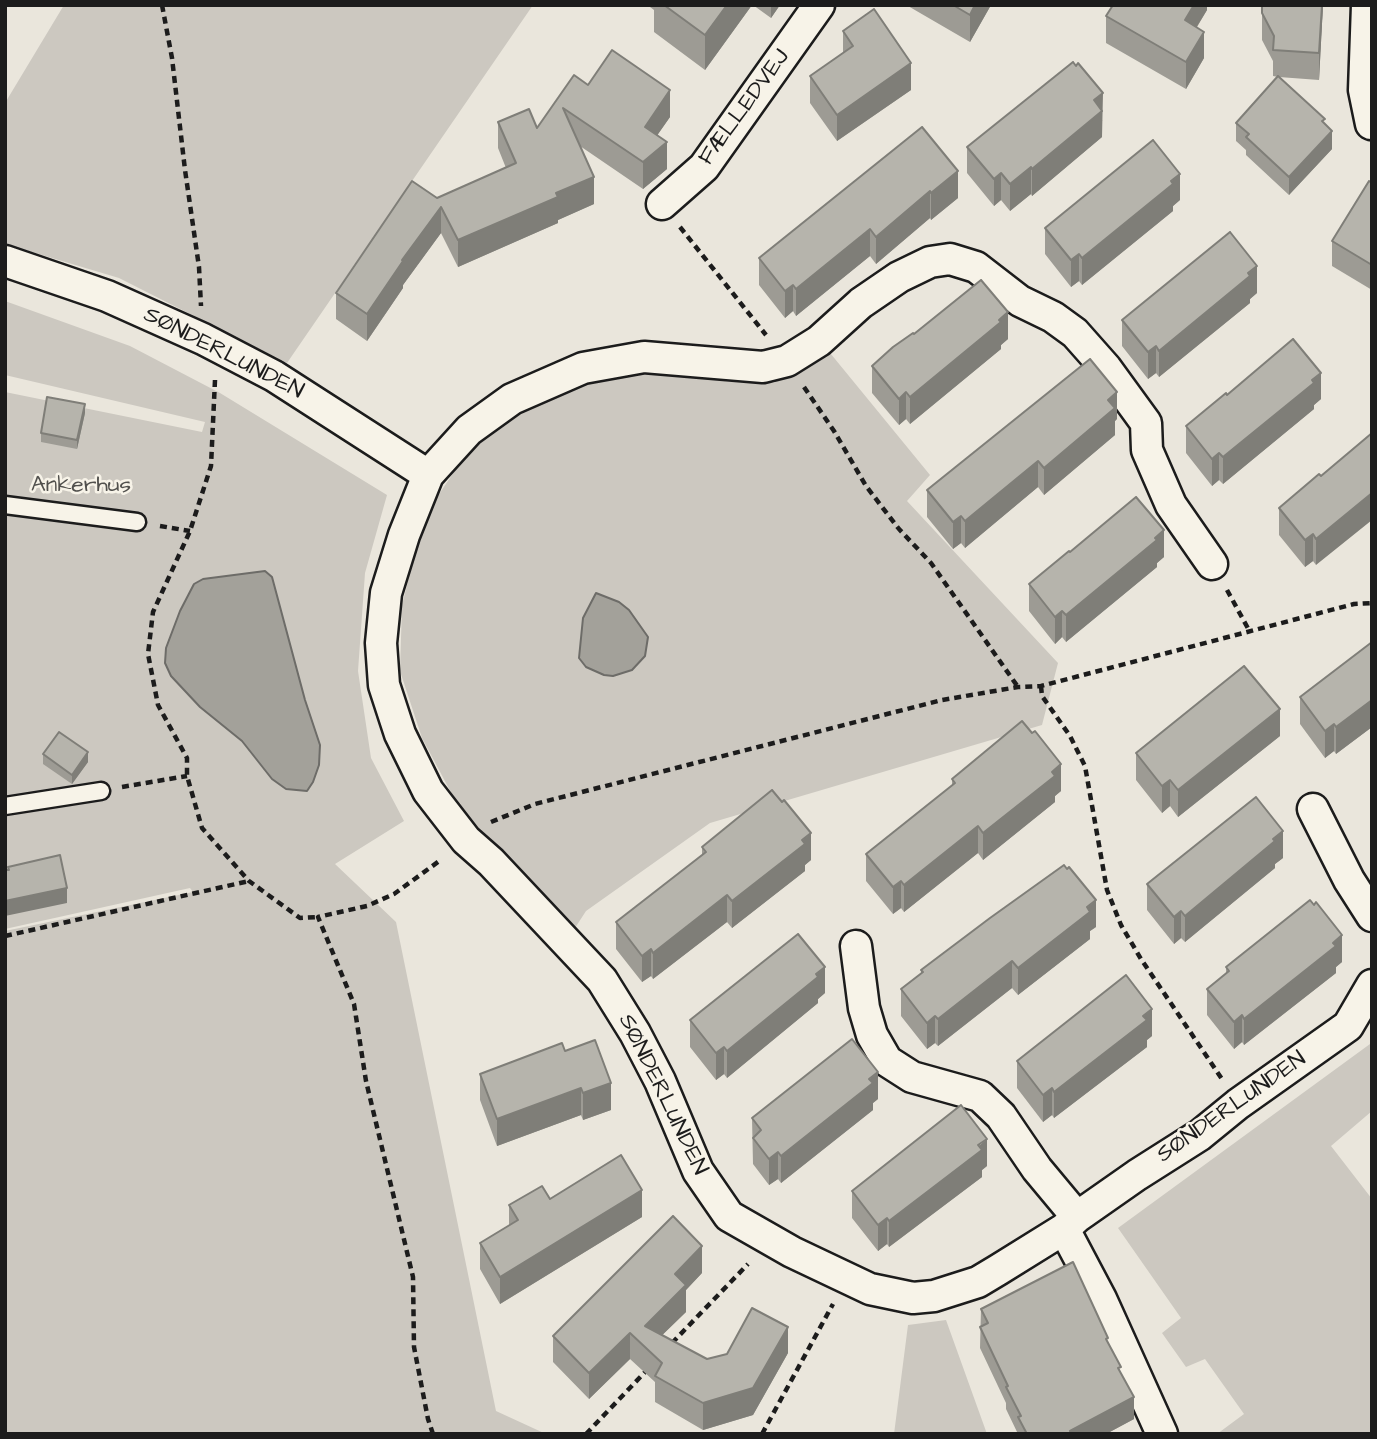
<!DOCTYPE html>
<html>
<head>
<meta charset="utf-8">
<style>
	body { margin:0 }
	#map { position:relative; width:1377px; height:1439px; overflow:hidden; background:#eae6dc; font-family:"Architects Daughter",sans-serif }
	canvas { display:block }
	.frame { position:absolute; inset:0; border:7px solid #1c1c1c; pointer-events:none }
</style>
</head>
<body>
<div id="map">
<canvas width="1377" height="1439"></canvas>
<div class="frame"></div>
</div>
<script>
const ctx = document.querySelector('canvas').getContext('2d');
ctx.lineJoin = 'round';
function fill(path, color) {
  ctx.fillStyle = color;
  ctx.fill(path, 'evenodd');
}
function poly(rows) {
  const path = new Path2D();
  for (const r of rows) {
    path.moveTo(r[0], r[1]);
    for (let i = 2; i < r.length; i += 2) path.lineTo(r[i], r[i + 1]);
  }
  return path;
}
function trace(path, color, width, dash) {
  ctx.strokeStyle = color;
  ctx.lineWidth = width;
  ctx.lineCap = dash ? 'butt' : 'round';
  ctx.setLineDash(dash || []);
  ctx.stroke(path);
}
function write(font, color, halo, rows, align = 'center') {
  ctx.font = font + ' "Architects Daughter",sans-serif';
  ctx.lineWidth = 5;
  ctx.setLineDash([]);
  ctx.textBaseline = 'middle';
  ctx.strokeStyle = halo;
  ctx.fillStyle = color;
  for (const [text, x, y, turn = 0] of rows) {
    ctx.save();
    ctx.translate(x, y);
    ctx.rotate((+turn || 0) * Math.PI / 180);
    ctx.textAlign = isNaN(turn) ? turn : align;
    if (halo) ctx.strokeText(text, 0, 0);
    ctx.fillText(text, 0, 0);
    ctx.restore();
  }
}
const green = poly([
	[64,5,533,5,287,363,119,278,5,244,5,103],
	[5,301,130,346,220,393,387,495,365,573,358,671,371,758,404,821,335,864,396,922,496,1411,546,1434,5,1434,5,931,193,892,190,888,5,929,5,392,202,432,205,422,5,375],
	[165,663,305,700,320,745,272,779,242,741,200,707,171,676],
	[826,348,930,475,907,501,1058,663,1042,725,710,823,586,911,575,928,488,839,455,800,422,738,400,671,402,605,414,557,433,503,473,444,536,401,605,371,665,374,733,382,774,383],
	[1370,1044,1372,1047,1372,1111,1331,1146,1372,1199,1372,1434,1217,1434,1244,1414,1205,1359,1186,1367,1162,1333,1181,1318,1118,1228],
	[946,1320,987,1434,894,1434,908,1325]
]);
const water = poly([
	[265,571,272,577,305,700,320,745,319,765,313,782,307,791,286,789,272,779,242,741,200,707,171,676,165,663,166,648,180,611,194,584,203,579,265,571],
	[596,593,619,602,629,610,648,637,645,656,632,670,613,676,604,675,586,667,579,658,583,618,596,593]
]);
const path = poly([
	[162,5,172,58,185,170,199,267,201,306],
	[680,227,766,335],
	[215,380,211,466,190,531,153,612,148,654,158,705,187,758,187,776,202,828,249,881,300,918,318,917],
	[804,387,834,431,866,486,899,529,931,563,1018,687],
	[160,526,190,531],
	[1227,590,1250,632],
	[1041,686,1042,696,1070,736,1085,766,1107,890,1121,925,1141,959,1222,1079],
	[122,787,187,776],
	[491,822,535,804,942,700,1018,687,1041,686,1354,604,1372,603],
	[5,936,249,881],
	[672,1343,748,1264],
	[433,1434,428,1419,414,1347,413,1277,366,1081,354,1004,318,917,367,906,394,894,442,859],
	[586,1434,647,1370],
	[762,1434,833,1304]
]);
const lane = poly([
	[5,505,137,522],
	[5,806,101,791]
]);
const street = poly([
	[1367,5,1364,90,1371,124],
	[662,204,704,167,819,5],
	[5,261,107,296,203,339,274,376,428,475],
	[1212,564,1171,505,1147,450,1146,423,1106,368,1075,333,1053,317,1020,301,976,267,950,259,930,262,899,277,861,303,819,341,787,361,763,367,644,357,583,368,512,399,469,430,428,475,404,535,386,593,381,643,384,685,400,734,428,791,466,840,491,862,602,980,635,1033,660,1081,698,1171,729,1216,792,1252,870,1289,913,1298,934,1296,978,1282,998,1270,1064,1229,1077,1217,1137,1175,1200,1135,1238,1104,1348,1026,1372,985],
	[1313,809,1349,880,1372,916],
	[856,946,864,1008,872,1035,887,1061,912,1077,980,1096,1001,1116,1037,1169,1077,1217],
	[1064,1229,1101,1299,1162,1434]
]);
const wall = poly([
	[650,5,752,5,705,70,654,32,654,10,650,7],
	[753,5,780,5,771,18],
	[908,5,991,5,970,42,908,6],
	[1207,5,1207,10,1197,27,1204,58,1186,89,1106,43,1106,16],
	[1262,5,1323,5,1319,80,1279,77,1325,124,1332,149,1289,195,1246,155,1246,150,1236,141,1236,123,1278,77,1273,76,1273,61,1262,40],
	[843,31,911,90,837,141,810,103,810,76,843,54],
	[588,85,670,117,657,135,667,169,643,189,580,146,594,204,558,220,558,223,458,267,441,233,403,285,403,288,367,341,336,319,336,293,437,198,506,168,498,148,498,122,537,128],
	[1102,120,1102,137,1032,196,1031,194,1010,211,1001,200,994,206,967,173,967,147,1103,120],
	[922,127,958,198,931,220,930,218,876,264,870,256,796,316,793,311,785,318,759,285,759,258],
	[1372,183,1372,290,1332,266,1332,241],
	[1180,200,1173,206,1173,211,1082,285,1079,281,1071,287,1045,254,1045,228],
	[1257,293,1250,299,1250,303,1159,377,1156,373,1148,379,1122,346,1122,320],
	[914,334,1008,339,1001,345,1001,349,910,424,906,419,899,425,872,393,872,366],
	[1227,395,1321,399,1314,405,1314,409,1223,484,1219,480,1212,486,1186,453,1186,426],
	[85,413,77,449,41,442,41,433],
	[1117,419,1115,421,1115,435,1044,495,1038,487,965,548,961,543,953,549,927,517,927,490],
	[1321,476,1316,565,1313,561,1305,567,1279,535,1279,508],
	[1070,552,1164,557,1157,563,1157,567,1066,642,1062,637,1055,644,1029,611,1029,584],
	[1372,642,1372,727,1336,754,1334,751,1325,758,1300,724,1300,697],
	[1032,733,1061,791,1055,796,1055,802,983,860,978,853,904,912,901,908,893,914,866,881,866,854,952,786,952,779],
	[1280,736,1178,817,1170,806,1162,813,1136,780,1136,753],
	[43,754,88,762,72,784,43,764],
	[702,847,811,860,805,865,805,871,732,928,727,922,653,979,651,976,642,982,616,949,616,922,702,855],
	[1283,858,1275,864,1275,868,1185,942,1181,938,1174,944,1147,910,1147,884],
	[1096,927,1090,931,1090,939,1018,995,1012,988,938,1046,935,1043,927,1049,901,1016,901,989,921,974,921,970],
	[1342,962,1336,967,1336,973,1244,1045,1242,1042,1234,1049,1207,1015,1207,989,1226,973,1226,967],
	[825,993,818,999,818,1003,727,1078,724,1074,716,1080,690,1047,690,1020],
	[1152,1036,1147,1040,1147,1047,1054,1118,1052,1115,1043,1122,1017,1088,1017,1061],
	[565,1051,611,1110,583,1120,581,1115,497,1146,480,1100,480,1074],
	[878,1099,873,1103,873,1110,781,1183,778,1179,769,1185,753,1164,752,1118],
	[987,1166,982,1170,982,1177,889,1247,887,1244,878,1251,852,1218,852,1191],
	[550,1199,642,1217,500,1304,480,1269,480,1243,509,1225,509,1205],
	[702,1273,686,1290,686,1312,662,1335,707,1359,788,1353,753,1415,703,1430,655,1402,655,1382,630,1359,589,1399,553,1362,553,1336],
	[981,1309,1108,1344,1121,1373,1134,1419,1106,1434,1018,1434,1006,1409,1006,1403,980,1348]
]);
const shadedWall = poly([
	[727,5,752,5,705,70,705,35],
	[771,5,780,5,771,18],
	[975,5,991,5,970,42,970,15],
	[1194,5,1207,5,1207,10,1185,46,1185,20],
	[1322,5,1323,5,1319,80,1319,53],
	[1204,32,1204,58,1186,89,1186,62],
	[911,63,911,90,837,141,837,115],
	[670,90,670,117,645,153,645,127],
	[1103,93,1102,137,1032,196,1032,169,1094,100],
	[1332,131,1332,149,1289,195,1289,177],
	[667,142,667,169,643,189,643,162],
	[1031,167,1031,194,1010,211,1010,184],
	[958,171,958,198,931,220,931,193],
	[1001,173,1001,200,994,206,994,179],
	[1180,174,1180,200,1173,206,1173,211,1082,285,1082,258],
	[594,177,594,204,558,220,558,223,458,267,458,240,556,193],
	[930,191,930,218,876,264,876,237],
	[441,207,441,233,403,285,403,288,367,341,367,314,402,260],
	[870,229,870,256,796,316,796,289],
	[1079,254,1079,281,1071,287,1071,260],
	[1257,266,1257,293,1250,299,1250,303,1159,377,1159,351],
	[793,285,793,311,785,318,785,291],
	[1008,312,1008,339,1001,345,1001,349,910,424,910,397],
	[1156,346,1156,373,1148,379,1148,352],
	[1321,373,1321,399,1314,405,1314,409,1223,484,1223,457],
	[906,392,906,419,899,425,899,399],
	[1117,392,1117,419,1115,421,1115,435,1044,495,1044,468,1108,400],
	[85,404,85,413,77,449,77,440],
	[1219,453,1219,480,1212,486,1212,459],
	[1038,461,1038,487,965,548,965,521],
	[1372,493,1372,520,1316,565,1316,539],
	[961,516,961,543,953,549,953,522],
	[1164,530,1164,557,1157,563,1157,567,1066,642,1066,615],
	[1313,534,1313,561,1305,567,1305,540],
	[1062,611,1062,637,1055,644,1055,617],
	[1372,700,1372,727,1336,754,1336,727],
	[1280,709,1280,736,1178,817,1178,790],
	[1334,724,1334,751,1325,758,1325,731],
	[88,752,88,762,72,784,72,775],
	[1061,764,1061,791,1055,796,1055,802,983,860,983,833],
	[1170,780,1170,806,1162,813,1162,786],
	[978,826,978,853,904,912,904,885],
	[1283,831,1283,858,1275,864,1275,868,1185,942,1185,916],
	[811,833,811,860,805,865,805,871,732,928,732,901],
	[901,881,901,908,893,914,893,887],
	[67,888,67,903,5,916,5,901],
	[727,895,727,922,653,979,653,953],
	[1096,900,1096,927,1090,931,1090,939,1018,995,1018,968],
	[1181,911,1181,938,1174,944,1174,917],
	[1342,935,1342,962,1336,967,1336,973,1244,1045,1244,1019],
	[651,949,651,976,642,982,642,956],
	[1012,961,1012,988,938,1046,938,1019],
	[825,967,825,993,818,999,818,1003,727,1078,727,1051],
	[1152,1009,1152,1036,1147,1040,1147,1047,1054,1118,1054,1092],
	[1242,1015,1242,1042,1234,1049,1234,1022],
	[935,1016,935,1043,927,1049,927,1023],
	[724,1047,724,1074,716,1080,716,1053],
	[878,1072,878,1099,873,1103,873,1110,781,1183,781,1156],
	[611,1083,611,1110,583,1120,583,1093],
	[581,1088,581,1115,497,1146,497,1119],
	[1052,1088,1052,1115,1043,1122,1043,1095],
	[987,1139,987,1166,982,1170,982,1177,889,1247,889,1221],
	[778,1152,778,1179,769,1185,769,1159],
	[642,1190,642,1217,500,1304,500,1277],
	[887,1218,887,1244,878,1251,878,1225],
	[702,1246,702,1273,686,1290,686,1312,648,1349,645,1326,675,1274],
	[788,1327,788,1353,753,1415,703,1430,703,1403],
	[630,1333,630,1359,589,1399,589,1373],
	[1134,1397,1134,1419,1106,1434,1070,1434,1070,1431]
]);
const building = poly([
	[664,5,727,5,705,35,664,5],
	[953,5,975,5,970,15,953,5],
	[1113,5,1194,5,1185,20,1204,32,1186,62,1106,16,1113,5],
	[1262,5,1322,5,1319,53,1273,50,1274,36,1262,13,1262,5],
	[874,9,911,63,837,115,810,76,853,46,843,31,874,9],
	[612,50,670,90,645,127,667,142,643,162,563,108,594,177,556,193,558,197,458,240,441,207,402,260,403,261,367,314,336,293,412,181,437,198,516,163,498,122,529,109,537,128,574,75,588,85,612,50],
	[1073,62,1076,66,1078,63,1103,93,1094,100,1102,111,1032,169,1031,167,1010,184,1001,173,994,179,967,147,1073,62],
	[1278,76,1325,119,1322,121,1332,131,1289,177,1246,137,1249,134,1236,123,1278,76],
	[922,127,958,171,931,193,930,191,876,237,870,229,796,289,793,285,785,291,759,258,922,127],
	[1153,140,1180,174,1171,181,1173,184,1082,258,1079,254,1071,260,1045,228,1153,140],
	[1369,181,1372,183,1372,265,1332,241,1369,181],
	[1230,232,1257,266,1248,273,1250,276,1159,351,1156,346,1148,352,1122,320,1230,232],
	[981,280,1008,312,999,320,1001,322,910,397,906,392,899,399,872,366,893,347,913,333,914,334,981,280],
	[1293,339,1321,373,1312,380,1314,383,1223,457,1219,453,1212,459,1186,426,1226,393,1227,395,1293,339],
	[1090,359,1117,392,1108,400,1115,408,1044,468,1038,461,965,521,961,516,953,522,927,490,1090,359],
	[47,397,85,404,77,440,41,433,47,397],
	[1372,433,1372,493,1316,539,1313,534,1305,540,1279,508,1319,474,1321,476,1372,433],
	[1136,497,1164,530,1155,538,1157,540,1066,615,1062,611,1055,617,1029,584,1069,551,1070,552,1136,497],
	[1372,642,1372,700,1336,727,1334,724,1325,731,1300,697,1372,642],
	[1244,666,1280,709,1178,790,1170,780,1162,786,1136,753,1244,666],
	[1022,721,1032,733,1035,731,1061,764,1052,772,1055,776,983,833,978,826,904,885,901,881,893,887,866,854,955,783,952,779,1022,721],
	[59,732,88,752,72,775,43,754,59,732],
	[772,790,782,802,784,800,811,833,802,840,805,844,732,901,727,895,653,953,651,949,642,956,616,922,706,852,702,847,772,790],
	[1256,797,1283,831,1273,839,1275,841,1185,916,1181,911,1174,917,1147,884,1256,797],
	[60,855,67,888,5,901,5,870,9,870,8,867,60,855],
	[1064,865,1067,869,1069,867,1096,900,1087,907,1090,912,1018,968,1012,961,938,1019,935,1016,927,1023,901,989,923,972,921,970,990,918,1064,865],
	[1310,900,1314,905,1316,902,1342,935,1333,943,1336,946,1244,1019,1242,1015,1234,1022,1207,989,1229,971,1226,967,1310,900],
	[798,934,825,967,816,974,818,977,727,1051,724,1047,716,1053,690,1020,798,934],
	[1126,975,1152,1009,1143,1016,1147,1020,1054,1092,1052,1088,1043,1095,1017,1061,1126,975],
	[852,1039,878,1072,869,1079,873,1083,781,1156,778,1152,769,1159,753,1138,761,1130,752,1118,852,1039],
	[595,1040,611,1083,583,1093,581,1088,497,1119,480,1074,562,1043,565,1051,595,1040],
	[961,1105,987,1139,978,1145,982,1150,889,1221,887,1218,878,1225,852,1191,961,1105],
	[621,1155,642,1190,500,1277,480,1243,518,1220,509,1205,542,1186,550,1199,621,1155],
	[673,1216,702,1246,675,1274,686,1285,645,1326,707,1359,727,1354,752,1308,788,1327,753,1388,703,1403,655,1376,662,1363,630,1333,589,1373,553,1336,673,1216],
	[1073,1262,1108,1338,1106,1339,1121,1367,1118,1368,1134,1397,1070,1431,1071,1434,1027,1434,1018,1417,1021,1416,1006,1387,1008,1386,980,1327,988,1323,981,1309,1073,1262]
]);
const streetNames = [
	["FÆLLEDVEJ",745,108,-54],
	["SØNDERLUNDEN",223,354,27],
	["SØNDERLUNDEN",662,1095,64],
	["SØNDERLUNDEN",1232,1108,-35]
];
const parkNames = [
	["Ankerhus",81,486]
];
fill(green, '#ccc8c0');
fill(water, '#a3a19a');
trace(water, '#6d6c68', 2);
trace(lane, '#1c1c1c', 21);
trace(street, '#1c1c1c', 35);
trace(path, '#1c1c1c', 4.5, [7, 5]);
trace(lane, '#f7f3e8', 16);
trace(street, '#f7f3e8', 30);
fill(wall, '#9d9b94');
fill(shadedWall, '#7f7e78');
fill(building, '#b6b4ac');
trace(building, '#7f7e78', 2);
write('23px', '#1c1c1c', '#f7f3e8', streetNames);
write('23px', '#51504d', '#f7f3e8', parkNames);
</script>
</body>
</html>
